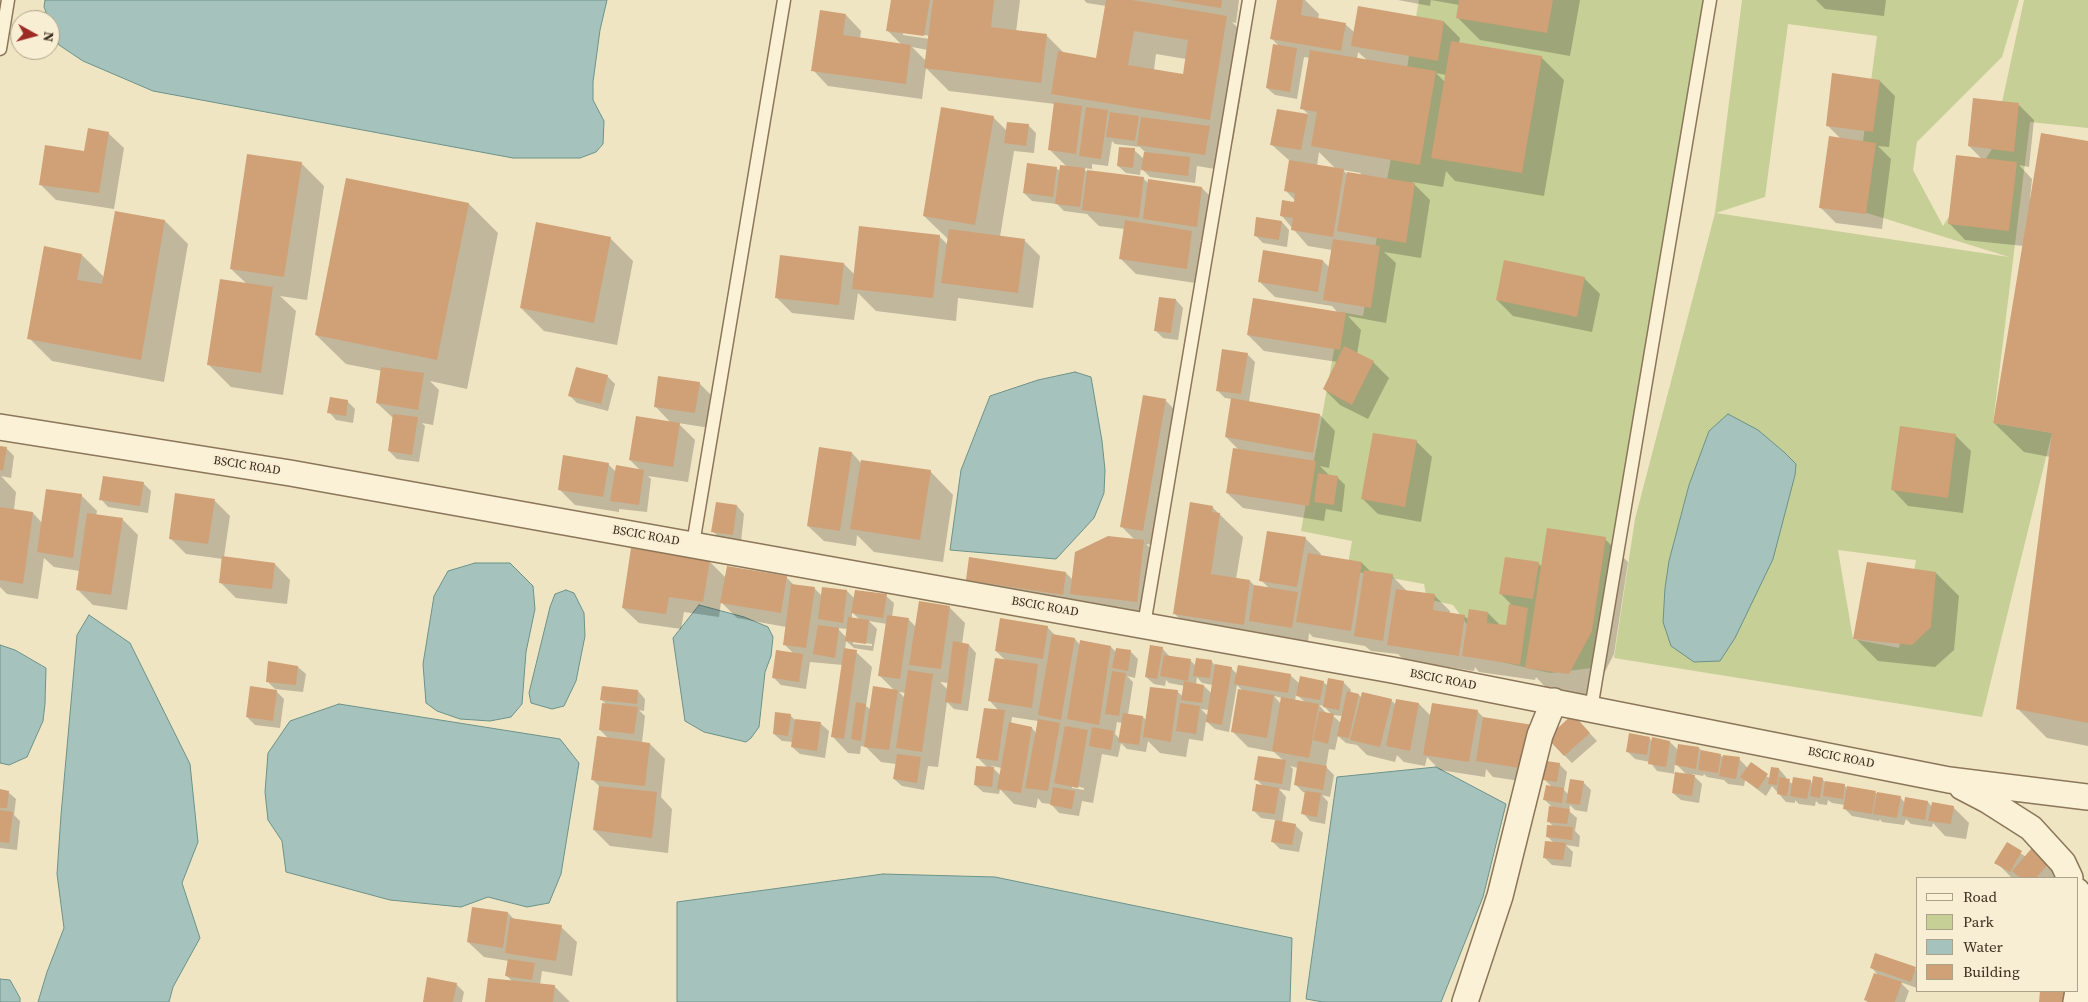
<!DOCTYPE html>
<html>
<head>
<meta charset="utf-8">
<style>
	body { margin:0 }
	#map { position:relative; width:2088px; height:1002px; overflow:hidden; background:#f0e5c3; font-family:"Source Serif 4",serif }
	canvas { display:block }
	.legend { position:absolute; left:1916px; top:877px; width:162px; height:115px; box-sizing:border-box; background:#f7eed3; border:1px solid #aca18a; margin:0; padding:6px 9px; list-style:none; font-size:15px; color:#3b2d1d }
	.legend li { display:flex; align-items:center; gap:10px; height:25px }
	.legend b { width:25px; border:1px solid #aca18a }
	.north { position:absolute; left:10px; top:10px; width:50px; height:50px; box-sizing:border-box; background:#f7eed3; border:1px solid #aca18a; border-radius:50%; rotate:97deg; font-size:14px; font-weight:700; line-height:20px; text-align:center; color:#3b2d1d }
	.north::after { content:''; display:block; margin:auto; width:18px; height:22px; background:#9e2a25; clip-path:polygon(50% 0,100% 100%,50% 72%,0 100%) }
</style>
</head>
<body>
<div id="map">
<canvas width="2088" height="1002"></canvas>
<ul class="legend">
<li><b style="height:6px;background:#faf1d7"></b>Road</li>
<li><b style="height:14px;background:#c6cf96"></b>Park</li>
<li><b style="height:14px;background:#a5c3bc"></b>Water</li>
<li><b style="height:14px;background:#d0a077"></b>Building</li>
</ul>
<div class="north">N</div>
</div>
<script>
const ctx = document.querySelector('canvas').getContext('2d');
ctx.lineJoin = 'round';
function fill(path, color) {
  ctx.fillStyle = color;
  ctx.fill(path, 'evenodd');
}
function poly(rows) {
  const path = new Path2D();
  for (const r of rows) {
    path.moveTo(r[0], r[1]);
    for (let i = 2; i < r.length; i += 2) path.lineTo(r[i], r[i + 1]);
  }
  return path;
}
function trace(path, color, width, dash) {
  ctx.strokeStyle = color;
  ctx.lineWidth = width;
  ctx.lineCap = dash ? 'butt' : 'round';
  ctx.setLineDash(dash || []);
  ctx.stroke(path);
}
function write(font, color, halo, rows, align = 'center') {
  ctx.font = font + ' "Source Serif 4",serif';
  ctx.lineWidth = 4;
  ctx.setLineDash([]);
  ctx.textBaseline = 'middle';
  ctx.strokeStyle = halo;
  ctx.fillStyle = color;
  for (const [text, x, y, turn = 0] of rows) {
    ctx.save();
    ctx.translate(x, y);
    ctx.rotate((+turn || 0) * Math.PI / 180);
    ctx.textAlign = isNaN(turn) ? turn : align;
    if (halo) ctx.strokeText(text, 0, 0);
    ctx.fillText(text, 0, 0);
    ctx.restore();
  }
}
const green = poly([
	[1419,0,1710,0,1592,668,1550,673,1493,660,1453,605,1427,599,1424,584,1347,570,1352,541,1301,531,1341,312,1363,316],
	[1742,0,2019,0,2002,57,1917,142,1913,170,1943,226,1992,149,2024,0,2088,0,2088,128,2030,122,1993,423,2052,433,1982,717,1614,658,1635,519,1715,213],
	[1788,24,1877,36,1854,209,2009,257,1716,213,1765,197],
	[1838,550,1916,560,1899,648,1853,639]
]);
const water = poly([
	[45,0,607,0,600,30,593,82,593,100,604,121,603,144,596,152,580,158,513,158,153,91,83,61,59,45,44,7,45,0],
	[1075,372,1091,377,1102,441,1105,470,1104,493,1094,518,1056,559,950,550,961,470,990,396,1038,380,1075,372],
	[1728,414,1758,430,1784,452,1796,464,1795,475,1773,559,1735,638,1720,661,1694,662,1671,646,1663,622,1665,588,1669,561,1689,485,1709,431,1728,414],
	[475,563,510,563,533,586,535,609,526,652,522,704,511,717,490,721,460,719,437,711,426,703,423,664,434,596,448,571,475,563],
	[566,590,574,593,584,613,585,636,576,681,564,706,552,709,531,703,529,693,550,607,555,594,566,590],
	[699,605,744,617,768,627,773,637,771,656,765,672,759,727,751,738,746,742,704,732,685,721,673,638,699,605],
	[89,615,130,643,190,764,198,842,182,883,200,938,173,987,169,1002,38,1002,47,972,64,928,57,874,61,815,77,635,89,615],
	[0,645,15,650,46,668,45,704,43,721,27,757,9,765,0,763,0,645],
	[339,704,560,739,579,763,561,874,549,903,527,907,488,897,461,907,390,900,286,872,282,841,268,820,265,792,268,753,290,721,339,704],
	[1436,767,1506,804,1483,897,1441,1002,1323,1002,1306,999,1337,777,1436,767],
	[883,874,995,877,1292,938,1290,1002,677,1002,677,902,883,874],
	[0,979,10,980,20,998,20,1002,0,1002,0,979]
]);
const shadow = poly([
	[892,0,1020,0,1016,32,1047,36,1064,53,1097,59,1106,6,1087,3,1084,0,1239,0,1236,23,1232,22,1250,40,1233,142,1222,141,1221,170,1197,166,1195,183,1150,177,1141,168,1140,175,1126,173,1118,166,1134,150,1144,159,1145,152,1140,147,1115,144,1112,141,1108,166,1092,164,1092,169,1083,168,1087,172,1144,179,1149,184,1202,188,1217,203,1213,242,1200,240,1208,248,1202,284,1136,274,1120,258,1125,229,1099,226,1087,214,1064,211,1057,204,1032,201,1024,193,1056,168,1061,172,1067,167,1050,150,1055,104,949,91,926,68,922,99,828,86,813,70,846,15,861,31,860,39,902,45,887,30],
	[903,32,931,36,930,39,903,35],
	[912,47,928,50,927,62],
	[1156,54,1186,59,1184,75,1154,70],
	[1278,0,1305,0,1319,14,1318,19,1345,24,1355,33,1359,7,1444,22,1460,38,1459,43,1541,57,1564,80,1544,196,1455,181,1446,171,1443,187,1412,182,1430,200,1421,258,1384,252,1396,263,1386,323,1348,316,1361,330,1357,354,1373,362,1389,378,1368,419,1340,405,1324,389,1338,362,1264,351,1248,335,1338,313,1332,306,1275,297,1260,282,1323,261,1330,268,1332,250,1308,246,1281,215,1295,204,1295,200,1285,190,1290,161,1272,145,1278,110,1309,115,1302,108,1310,58,1304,57,1297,99,1275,95,1267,88,1279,46,1271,38],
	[1358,52,1368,61,1357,59],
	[1436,73,1446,75,1445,82],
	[1319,152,1336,169,1317,166],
	[1343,170,1361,173,1360,175,1348,175],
	[1398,0,1580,0,1570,56,1480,40,1457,17,1459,5,1431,0,1430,6],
	[1816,0,1886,0,1884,16,1825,9],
	[1880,81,1895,96,1889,147,1878,146,1891,159,1882,229,1836,223,1820,207,1841,139,1827,125],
	[2019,105,2034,120,2029,167,2019,165,2032,179,2030,198,2032,198,2088,142,2088,746,2047,738,2017,708,2050,457,2024,452,1994,423,2024,246,1965,240,1950,224,1982,159,1969,146],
	[993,117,1007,131,1028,125,1036,133,1034,153,1014,151,1000,237,1024,240,1040,256,1033,308,958,298,956,321,876,311,858,293,854,320,792,313,776,297,844,264,855,275,939,236,948,245,948,239,924,216],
	[108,133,124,148,114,209,56,200,40,184,85,152],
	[301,163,324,186,307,300,280,296,296,311,283,395,231,387,208,364,247,284,231,269],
	[469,204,498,233,467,389,430,381,439,390,433,425,422,423,425,426,419,462,397,459,389,451,393,418,377,403,382,371,346,364,316,335],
	[116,213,165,221,188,244,164,382,52,361,29,338,82,255,105,278],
	[1282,222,1289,230,1287,247,1263,243,1255,235],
	[610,238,633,261,617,345,544,331,521,308],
	[1584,278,1600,294,1592,332,1513,316,1497,300],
	[1176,300,1183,308,1178,340,1163,338,1155,330],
	[1247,354,1255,362,1249,402,1320,415,1335,431,1329,468,1320,466,1330,476,1337,477,1345,485,1342,512,1326,509,1324,521,1243,508,1227,493,1239,450,1226,437,1232,399,1225,398,1217,390],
	[607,376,615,384,608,411,577,403,570,396],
	[699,383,715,399,710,428,678,423,695,440,688,482,648,476,651,479,647,512,619,509,619,512,575,505,560,490,608,464,616,472,641,471,630,460,671,423,655,406],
	[1165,400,1181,416,1159,546,1146,544,1160,557,1152,617,983,595,967,579,1066,573,1073,580,1135,540,1121,526],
	[347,401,355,409,353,423,336,420,329,412],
	[1955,435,1971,451,1963,513,1908,506,1893,490],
	[1416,441,1432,457,1421,522,1378,514,1363,499],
	[0,448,6,448,14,456,11,478,1,476,16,492,14,510,33,513,42,523,81,495,97,511,96,516,122,519,138,535,127,610,93,605,77,589,80,571,54,567,44,558,38,599,7,594,0,587],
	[852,453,861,463,930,471,953,495,943,562,874,552,857,535,856,546,824,541,808,526],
	[143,483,151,491,148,513,108,507,101,499],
	[214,500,230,516,224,557,275,564,290,580,287,604,236,598,220,582,223,559,186,554,170,538],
	[717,504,737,506,744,514,741,542,720,539,713,531],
	[1212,507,1243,537,1236,579,1250,581,1255,586,1269,588,1261,580,1305,538,1321,554,1320,556,1362,563,1371,572,1392,576,1408,592,1435,596,1450,611,1450,614,1464,616,1469,620,1488,613,1501,626,1507,627,1511,604,1500,593,1538,563,1542,567,1605,539,1628,562,1614,654,1592,697,1549,691,1536,677,1535,680,1479,672,1475,667,1474,671,1404,660,1398,654,1371,651,1365,646,1313,637,1309,633,1308,643,1198,637,1175,614],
	[709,561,726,578,786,577,794,585,814,588,822,596,847,591,855,599,886,596,894,603,892,617,908,619,916,627,949,607,965,623,962,644,969,645,976,653,968,711,954,709,947,702,938,767,928,766,924,790,902,786,894,779,896,764,881,762,866,747,861,746,860,754,848,753,833,737,843,665,810,662,806,689,781,685,773,677,794,654,784,644,786,627,737,618,721,602,719,617,684,612,681,629,639,623,623,608],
	[852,612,860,620,852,619],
	[869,621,887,624,880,676,895,691,871,710,866,706,872,667,856,652,845,650,846,641,854,648,873,651,877,629],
	[837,628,848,629,846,637],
	[853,641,872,644,872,646,853,644],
	[940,682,949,683,948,690],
	[899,692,906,693,905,698],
	[1936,573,1959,596,1954,650,1935,667,1878,661,1855,638],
	[1047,627,1056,636,1075,639,1080,645,1111,647,1116,652,1117,650,1131,652,1138,659,1135,678,1127,676,1133,682,1128,715,1143,717,1147,721,1178,692,1183,697,1185,686,1169,683,1166,680,1165,686,1154,684,1146,677,1162,648,1170,657,1190,660,1196,666,1197,659,1212,662,1216,666,1231,668,1237,674,1290,675,1300,684,1323,682,1328,686,1343,682,1351,690,1350,693,1359,695,1362,698,1391,700,1396,705,1419,704,1431,716,1477,711,1485,719,1545,762,1559,764,1567,772,1564,790,1569,795,1583,782,1591,790,1587,812,1575,810,1570,805,1569,811,1577,818,1575,831,1580,836,1579,847,1566,845,1573,852,1571,867,1552,865,1544,857,1554,843,1547,836,1554,827,1548,821,1553,808,1545,800,1552,787,1542,777,1541,784,1493,777,1486,769,1485,777,1440,770,1427,757,1425,766,1404,762,1397,755,1395,762,1367,755,1357,745,1346,743,1338,736,1335,750,1329,749,1326,767,1334,775,1330,797,1322,795,1328,802,1325,824,1310,821,1303,813,1306,793,1303,792,1295,784,1298,768,1290,766,1293,769,1290,791,1279,789,1286,797,1282,823,1295,825,1303,833,1299,852,1280,849,1272,841,1276,820,1261,818,1253,810,1263,786,1256,779,1284,761,1274,752,1248,747,1232,731,1243,691,1237,685,1229,732,1215,729,1206,721,1203,741,1189,739,1186,757,1160,753,1148,741,1146,752,1127,749,1121,743,1118,757,1102,754,1093,803,1082,801,1079,816,1059,813,1051,804,1042,803,1038,798,1036,808,1014,804,1000,789,999,794,983,792,975,785,988,768,978,758,999,711,989,700,1006,661,996,651],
	[1197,677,1202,683,1213,685,1212,694,1204,686,1196,685],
	[1296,694,1305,702,1295,701],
	[1274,696,1282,698,1281,704],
	[1319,705,1324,706,1332,715,1327,714],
	[1201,709,1209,710,1208,716],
	[1332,715,1343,716,1341,723],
	[1012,717,1038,721,1036,733,1032,728,1011,724],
	[1117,722,1122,723,1120,739,1115,734],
	[991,766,1002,768,1001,776],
	[1072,785,1084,788,1084,790,1072,788],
	[298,667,306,674,303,692,275,689,267,681],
	[276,691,284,699,280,728,255,725,247,717],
	[638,691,645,699,644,711,639,710,645,716,642,743,650,744,665,759,661,797,672,809,668,853,610,846,594,830,600,787,593,780,609,739,600,730,607,705,601,699],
	[790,715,795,720,821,724,829,731,825,758,800,754,792,747,793,742,782,741,774,734],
	[1580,723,1597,741,1572,763,1564,755],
	[1649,738,1653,742,1670,742,1679,751,1699,748,1703,752,1720,755,1724,758,1739,759,1748,768,1770,778,1779,769,1786,777,1786,780,1793,784,1810,781,1813,784,1822,779,1825,782,1844,785,1848,789,1900,797,1905,803,1928,802,1932,807,1953,807,1969,823,1966,839,1945,836,1933,823,1932,827,1911,824,1906,819,1904,825,1882,822,1880,819,1879,821,1852,816,1844,808,1845,805,1832,803,1828,800,1827,805,1819,804,1816,801,1815,806,1799,804,1795,800,1795,803,1786,802,1772,786,1766,796,1745,780,1744,786,1728,784,1724,780,1707,777,1704,774,1703,776,1692,774,1702,784,1699,803,1681,800,1673,793,1676,774,1657,771,1650,762,1635,759,1627,751],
	[1675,763,1687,775,1674,773],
	[0,791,8,792,16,799,14,815,20,821,17,850,0,848],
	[2007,844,2026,857,2032,850,2056,871,2053,875,2057,878,2012,878,1996,862],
	[508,913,514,919,561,927,577,942,572,976,542,971,540,985,554,986,570,1002,486,1002,513,982,506,975,509,961,484,957,468,942],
	[1876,955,1917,970,1917,988,1900,982,1909,991,1905,1002,1868,1002,1866,1000,1880,977,1871,967],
	[456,984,464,992,462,1002,424,1002]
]);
const building = poly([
	[891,0,930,0,924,36,886,31],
	[933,0,994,0,991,27,1047,34,1041,83,924,68],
	[1106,0,1132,0,1227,16,1210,120,1051,94,1058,51,1096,58],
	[1134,31,1188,40,1183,74,1128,65],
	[1171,0,1222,0,1221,8],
	[1277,0,1303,0,1301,15,1346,23,1341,51,1270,39],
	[1459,0,1553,0,1547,33,1456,18],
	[1358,6,1444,21,1438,61,1351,46],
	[820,10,846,14,843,35,911,45,906,84,811,71],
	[1451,41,1542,56,1522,173,1431,158],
	[1273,44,1297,48,1290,92,1266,88],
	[1310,50,1436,71,1420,165,1311,146,1317,112,1300,109],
	[1832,73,1880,80,1873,132,1826,126],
	[1973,98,2019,103,2014,152,1968,146],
	[1054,102,1082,106,1076,154,1048,150],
	[941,107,994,116,975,225,923,216],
	[1086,107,1108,110,1101,159,1079,156],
	[1277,109,1308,114,1301,150,1270,145],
	[1110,112,1139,116,1135,141,1106,137],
	[1141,117,1210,126,1205,155,1137,145],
	[1007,122,1029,124,1026,146,1004,143],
	[88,128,109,132,99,193,39,185,45,145,84,151],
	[2041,133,2088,141,2088,723,2016,709,2052,433,1993,423],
	[1829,136,1876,143,1866,214,1819,208],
	[1119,147,1135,148,1133,168,1117,166],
	[1144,152,1190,157,1188,176,1141,170],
	[247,154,302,162,284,277,230,269],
	[1956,155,2017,162,2009,231,1948,224],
	[1289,160,1344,169,1333,237,1291,230,1293,218,1280,216,1282,200,1294,202,1295,193,1284,191],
	[1027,163,1057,167,1053,197,1023,193],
	[1060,165,1085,168,1080,207,1055,204],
	[1087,170,1144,177,1139,218,1082,210],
	[1347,172,1415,183,1406,243,1337,231],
	[346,178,469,203,437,360,315,335],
	[1148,179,1202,187,1197,227,1143,219],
	[115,211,165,220,141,360,27,339,44,246,82,254,77,280,102,284],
	[1256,217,1282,221,1279,240,1254,236],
	[1125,220,1192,231,1187,269,1119,259],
	[536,222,611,237,594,323,520,308],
	[859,226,940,235,933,298,852,289],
	[949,229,1025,239,1018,293,941,283],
	[1333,239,1380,246,1371,308,1323,300],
	[1263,250,1323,260,1318,292,1258,282],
	[780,255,844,263,839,305,775,298],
	[1504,260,1585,277,1577,317,1496,300],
	[220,279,273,287,261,373,207,365],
	[1159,297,1176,299,1171,333,1154,331],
	[1253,298,1346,313,1340,350,1247,335],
	[1344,346,1374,361,1352,405,1323,389],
	[1222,349,1248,353,1241,394,1216,391],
	[381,367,424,373,418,410,376,403],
	[576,367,608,375,601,404,568,396],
	[658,376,700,382,695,413,654,407],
	[1143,395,1166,399,1143,531,1120,527],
	[330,397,348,400,346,416,327,413],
	[1231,398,1320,414,1313,453,1225,437],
	[393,414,418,417,412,455,388,451],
	[636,416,680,423,673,467,629,460],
	[1900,426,1956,434,1948,498,1891,490],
	[1373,433,1417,440,1405,507,1361,499],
	[0,446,7,447,3,471,0,470],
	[819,447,852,452,840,531,807,526],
	[1233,448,1316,461,1309,506,1226,493],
	[563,455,609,463,603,497,558,490],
	[861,460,931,470,920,540,850,529],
	[616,465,644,470,639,505,610,501],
	[1318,473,1338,476,1334,505,1314,502],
	[103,476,144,482,140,506,99,500],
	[46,489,82,494,73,558,37,552],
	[175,493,215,499,208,544,169,539],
	[716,502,737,505,733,535,711,532],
	[1190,502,1213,506,1212,512,1220,513,1211,574,1250,580,1244,625,1173,614],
	[0,507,33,512,23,584,0,580],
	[87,513,123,518,111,595,76,590],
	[1547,528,1606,537,1592,631,1569,674,1525,668],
	[1267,531,1306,537,1297,587,1259,581],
	[1108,536,1144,540,1137,602,1070,594,1075,552],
	[631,548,710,560,703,602,669,597,666,614,622,608],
	[1308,553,1362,562,1351,631,1296,622],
	[222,556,275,563,272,589,219,583],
	[969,557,1066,572,1063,595,966,580],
	[1505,557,1539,562,1533,599,1499,594],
	[1867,562,1936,572,1931,627,1912,645,1853,639],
	[727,566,787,576,781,613,720,603],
	[1364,570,1393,574,1383,641,1354,636],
	[791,584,815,587,806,648,783,645],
	[1254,585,1298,592,1292,628,1249,621],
	[822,587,847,590,843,623,818,619],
	[1396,589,1435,594,1433,610,1465,615,1459,656,1387,645],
	[855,590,887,594,883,618,851,613],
	[919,601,950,606,941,669,909,665],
	[1509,604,1528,608,1520,665,1462,656,1469,609,1488,612,1487,623,1506,625],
	[887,615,909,618,900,679,878,676],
	[848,617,869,620,866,644,845,641],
	[1000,618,1048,626,1043,659,995,651],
	[818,625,839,628,835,658,813,654],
	[1052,634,1075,638,1061,720,1038,715],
	[1080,640,1111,646,1099,725,1067,719],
	[953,641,969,644,961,704,945,702],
	[1150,645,1163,647,1157,679,1145,677],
	[844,648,857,650,844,739,831,737],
	[1116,648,1131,650,1128,671,1112,668],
	[776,650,803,654,799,682,772,678],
	[1164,655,1191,659,1188,681,1160,676],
	[995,658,1038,664,1032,708,988,701],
	[1196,658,1212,660,1210,678,1193,676],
	[268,661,298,666,296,685,266,682],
	[1215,664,1232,667,1222,725,1206,722],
	[1238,665,1291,674,1288,693,1234,684],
	[908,670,933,674,922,752,896,748],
	[1112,671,1126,673,1119,716,1105,714],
	[1300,676,1324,681,1320,700,1296,696],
	[1328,678,1344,681,1339,710,1323,707],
	[1184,681,1204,685,1202,703,1181,700],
	[250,686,277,690,273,721,246,717],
	[602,686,638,690,637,704,600,700],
	[873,686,898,690,889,750,864,747],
	[1150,687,1178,690,1171,742,1143,737],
	[1238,689,1274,695,1267,738,1231,732],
	[1347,691,1359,694,1349,738,1337,736],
	[1362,692,1392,699,1380,747,1350,740],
	[1281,697,1319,704,1309,758,1272,751],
	[1396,699,1419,703,1410,751,1386,746],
	[856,702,866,704,861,741,851,739],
	[602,703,638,707,634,734,599,730],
	[1180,703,1200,706,1196,734,1176,731],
	[1432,703,1478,710,1469,762,1423,755],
	[984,708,1005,710,998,761,976,758],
	[1319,711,1334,714,1328,744,1313,740],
	[775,712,791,714,788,736,773,734],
	[1123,713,1143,716,1139,745,1118,742],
	[1573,714,1590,733,1564,756,1547,738],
	[1483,717,1533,725,1526,769,1476,761],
	[795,719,821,722,817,751,791,747],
	[1038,719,1060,723,1048,791,1025,788],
	[1009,722,1032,727,1021,793,997,789],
	[1065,726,1088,730,1078,788,1054,783],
	[1092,727,1114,731,1111,750,1089,746],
	[1629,733,1650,737,1647,755,1626,752],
	[597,736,650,743,645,786,591,780],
	[1652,737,1670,741,1666,767,1648,764],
	[1678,744,1699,747,1696,769,1675,765],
	[1701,750,1721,754,1718,773,1698,770],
	[897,754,921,757,917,783,893,779],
	[1723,755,1740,757,1736,779,1719,776],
	[1258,756,1286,760,1282,784,1254,780],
	[1298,761,1327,766,1323,790,1294,785],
	[1546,761,1560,763,1557,782,1543,780],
	[1751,762,1768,774,1758,789,1740,777],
	[976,766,994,767,992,787,974,785],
	[1771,767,1779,768,1777,785,1768,784],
	[1675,772,1695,775,1692,796,1672,793],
	[1813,776,1823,778,1820,798,1810,796],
	[1779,777,1790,779,1787,796,1777,794],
	[1793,777,1811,780,1807,799,1790,796],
	[1570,779,1584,781,1580,805,1566,803],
	[1825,781,1845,784,1843,799,1823,796],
	[1256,784,1279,788,1275,814,1252,811],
	[1546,785,1564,788,1562,803,1543,800],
	[599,786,657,792,652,838,593,830],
	[1847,786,1876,791,1872,814,1843,809],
	[1053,787,1075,791,1072,809,1050,805],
	[0,789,9,791,7,808,0,808],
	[1305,791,1321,793,1317,817,1301,814],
	[1877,792,1901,796,1897,818,1873,814],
	[1905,797,1928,801,1925,820,1902,816],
	[1932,802,1954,806,1951,824,1928,821],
	[1549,806,1570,809,1567,824,1547,822],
	[0,810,13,812,9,843,0,842],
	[1275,820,1296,824,1292,845,1271,842],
	[1547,825,1573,827,1572,840,1546,837],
	[1545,841,1566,843,1563,860,1543,858],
	[2007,842,2022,851,2010,872,1994,863],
	[2032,848,2049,863,2036,878,2021,878,2012,871],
	[472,907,508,912,503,948,467,942],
	[510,918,562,925,556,961,505,953],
	[1875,953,1916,967,1911,982,1870,968],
	[508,959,535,963,532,980,505,976],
	[1874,973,1902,982,1895,1002,1869,1002,1864,1000],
	[427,977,457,983,453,1002,423,1002],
	[488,978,555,985,553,1002,485,1002],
	[2040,991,2068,991,2066,1002,2039,1002]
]);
const service = poly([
	[0,49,8,0],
	[693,544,784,0],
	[1144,625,1249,0],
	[1591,709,1710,0]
]);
const minor = poly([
	[0,427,290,473,1392,670,1949,780,2088,797],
	[1962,787,1987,800,2031,828,2063,863,2070,878],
	[2077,891,2088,922],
	[1465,1002,1500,896,1540,735,1554,701],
	[2076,1002,2088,935]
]);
const streetNames = [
	["BSCIC ROAD",247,466,9],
	["BSCIC ROAD",646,536,10],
	["BSCIC ROAD",1045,607,10],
	["BSCIC ROAD",1443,680,11],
	["BSCIC ROAD",1841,758,11]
];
fill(green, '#c6cf96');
fill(water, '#a5c3bc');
trace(water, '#6b928a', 1);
fill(shadow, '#0003');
fill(building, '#d0a077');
trace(service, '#8b7659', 15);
trace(minor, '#8b7659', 28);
trace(service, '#faf1d7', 12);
trace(minor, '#faf1d7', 25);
write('12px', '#3b2d1d', '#f7eed3', streetNames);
</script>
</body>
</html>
